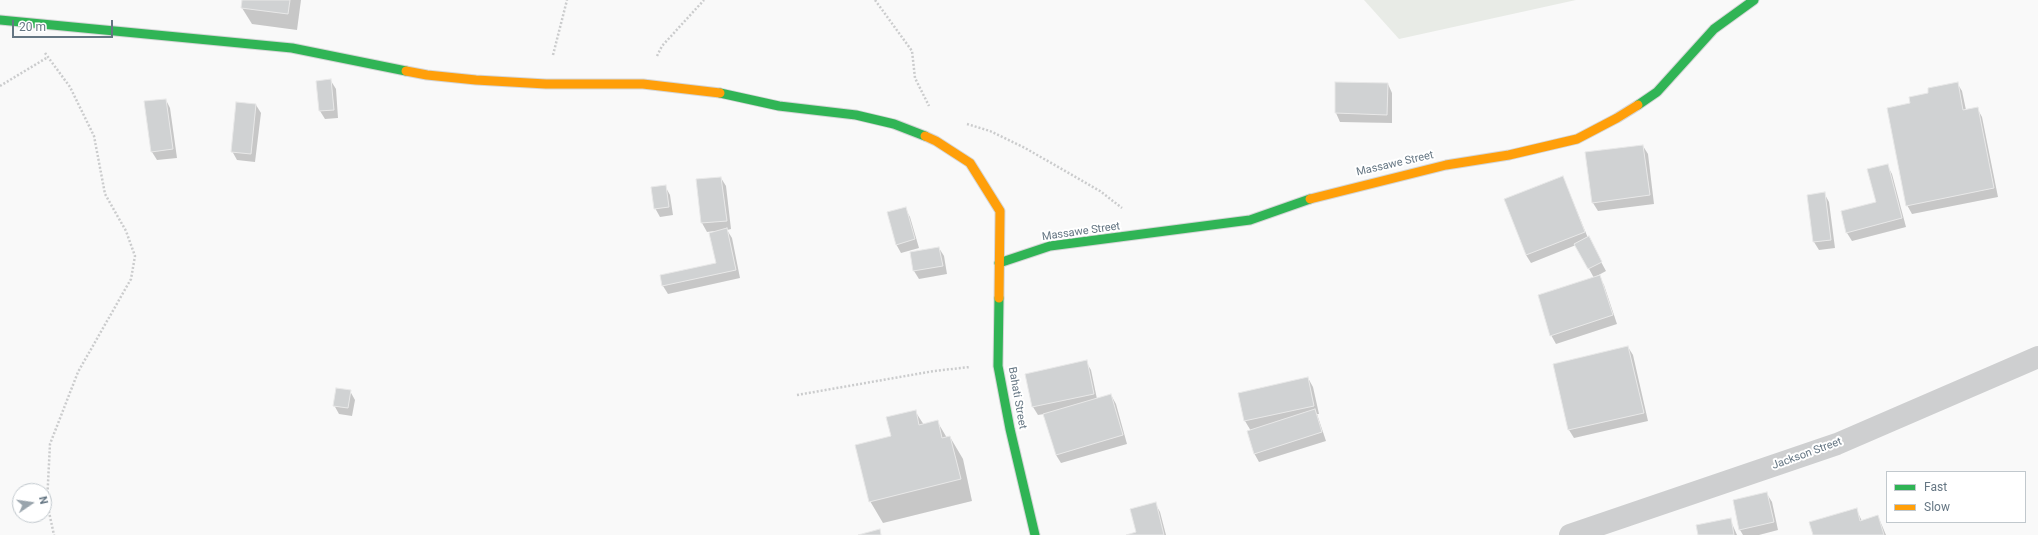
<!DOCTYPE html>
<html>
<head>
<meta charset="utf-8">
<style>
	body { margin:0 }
	#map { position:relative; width:2038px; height:535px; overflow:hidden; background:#f9f9f9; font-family:Roboto,sans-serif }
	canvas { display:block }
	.legend { position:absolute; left:1886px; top:471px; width:140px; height:52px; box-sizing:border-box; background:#fff; border:1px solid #c1c8cd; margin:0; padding:5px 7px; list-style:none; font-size:12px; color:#657683 }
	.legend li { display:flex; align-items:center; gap:8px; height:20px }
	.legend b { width:20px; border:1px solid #c1c8cd }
	.north { position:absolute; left:12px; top:483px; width:40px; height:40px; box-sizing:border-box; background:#fff; border:1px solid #c1c8cd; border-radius:50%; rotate:77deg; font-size:11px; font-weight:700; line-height:16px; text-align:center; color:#657683 }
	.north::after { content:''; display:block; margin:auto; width:14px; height:18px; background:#99a4ac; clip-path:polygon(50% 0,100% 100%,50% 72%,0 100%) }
	.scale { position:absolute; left:12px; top:20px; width:101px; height:18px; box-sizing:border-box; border:2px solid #657683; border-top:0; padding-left:5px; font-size:12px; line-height:14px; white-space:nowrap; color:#657683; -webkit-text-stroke:3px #fff; paint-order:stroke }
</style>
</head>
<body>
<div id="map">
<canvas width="2038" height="535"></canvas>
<ul class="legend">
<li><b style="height:5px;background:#30b455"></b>Fast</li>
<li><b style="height:5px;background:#ff9f0a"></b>Slow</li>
</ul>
<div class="north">N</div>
<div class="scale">20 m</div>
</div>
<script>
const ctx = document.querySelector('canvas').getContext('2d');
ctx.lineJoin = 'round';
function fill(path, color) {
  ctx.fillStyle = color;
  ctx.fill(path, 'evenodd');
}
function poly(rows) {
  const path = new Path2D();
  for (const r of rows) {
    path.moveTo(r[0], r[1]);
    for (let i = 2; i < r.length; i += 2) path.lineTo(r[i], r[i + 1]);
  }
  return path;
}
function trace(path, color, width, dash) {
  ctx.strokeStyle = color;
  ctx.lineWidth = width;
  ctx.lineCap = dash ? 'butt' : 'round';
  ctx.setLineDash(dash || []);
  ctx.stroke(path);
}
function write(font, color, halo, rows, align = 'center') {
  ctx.font = font + ' Roboto,sans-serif';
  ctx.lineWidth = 4;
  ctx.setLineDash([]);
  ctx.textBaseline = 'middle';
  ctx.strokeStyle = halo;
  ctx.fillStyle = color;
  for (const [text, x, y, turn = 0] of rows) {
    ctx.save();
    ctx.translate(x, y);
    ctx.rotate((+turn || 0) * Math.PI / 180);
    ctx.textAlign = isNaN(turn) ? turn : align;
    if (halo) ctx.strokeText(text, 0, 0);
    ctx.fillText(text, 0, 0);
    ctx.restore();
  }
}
const green = poly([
	[1364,0,1576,0,1399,39]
]);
const shadow = poly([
	[243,0,301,0,297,30,252,24,242,8],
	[331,81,336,89,338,118,325,119,320,111],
	[1336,83,1388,84,1392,93,1392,123,1340,122,1336,113],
	[1957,83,1962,91,1966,110,1977,108,1982,117,1998,197,1912,214,1907,205,1911,104,1929,94],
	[166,100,170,108,177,158,157,160,152,152],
	[256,105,261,113,255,162,237,160,232,151],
	[1643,146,1648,154,1654,204,1598,211,1593,203],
	[1887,165,1892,174,1906,227,1852,241,1847,233,1842,212,1877,203],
	[1563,177,1588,238,1606,271,1595,277,1599,276,1604,285,1617,324,1556,344,1551,335,1594,278,1576,245,1531,263,1526,255],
	[721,178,726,186,731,229,727,230,732,238,740,278,668,294,663,286,717,264,715,231,707,232,702,223,697,180],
	[665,186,670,195,673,215,660,217,655,208],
	[1824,193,1829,202,1835,248,1819,250,1814,242],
	[905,208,910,217,919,248,901,253,896,244],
	[939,248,944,256,947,274,919,279,914,271],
	[1628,347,1633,355,1648,421,1574,438,1569,430,1554,364],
	[1086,362,1091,370,1097,399,1111,395,1116,404,1127,444,1061,463,1056,455,1044,414,1038,415,1033,407],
	[1308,378,1313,387,1319,414,1317,414,1326,441,1259,462,1254,453,1251,431,1245,421,1239,394],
	[350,391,355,400,352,416,339,414,334,405],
	[915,411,924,425,937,421,947,438,950,437,963,459,972,501,883,523,870,501,892,437],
	[1767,494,1772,502,1778,530,1759,535,1743,535,1740,530],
	[1155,503,1160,512,1166,535,1130,535,1137,533],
	[1856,509,1862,521,1878,516,1886,535,1814,535],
	[1730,519,1737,535,1699,535]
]);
const building = poly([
	[242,0,290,0,288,14,241,8,242,0],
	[331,79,334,110,319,111,316,81,331,79],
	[1335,82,1388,83,1387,115,1335,113,1335,82],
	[1958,82,1963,110,1978,107,1994,188,1906,206,1887,108,1910,103,1909,97,1928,93,1928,88,1958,82],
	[166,99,173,149,151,152,144,101,166,99],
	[236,102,256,104,251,154,231,152,236,102],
	[1643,145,1650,195,1592,203,1585,152,1643,145],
	[1888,164,1902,218,1846,233,1841,211,1876,202,1867,169,1888,164],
	[1563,176,1585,232,1526,255,1504,199,1563,176],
	[721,177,727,221,701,223,696,179,721,177],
	[666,185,669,207,654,209,651,187,666,185],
	[1825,192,1831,240,1813,242,1807,195,1825,192],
	[906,207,915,239,896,245,887,212,906,207],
	[727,228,736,270,662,286,660,275,716,263,709,233,727,228],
	[1589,236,1602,262,1588,269,1574,244,1589,236],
	[939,247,943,266,913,271,910,252,939,247],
	[1600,275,1613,315,1550,336,1538,295,1600,275],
	[1628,346,1644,413,1568,430,1553,364,1628,346],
	[1087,360,1094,394,1032,407,1025,374,1087,360],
	[1308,377,1314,406,1244,421,1238,393,1308,377],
	[336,388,351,390,348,408,333,406,336,388],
	[1111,394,1123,435,1056,455,1043,414,1111,394],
	[1315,409,1322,432,1254,454,1247,431,1315,409],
	[916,410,919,425,938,420,942,438,950,436,961,479,869,502,855,445,891,436,886,417,916,410],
	[1767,492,1774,522,1739,530,1733,500,1767,492],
	[1156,502,1164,535,1126,535,1136,532,1130,509,1156,502],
	[1857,508,1860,521,1878,515,1884,535,1813,535,1809,522,1857,508],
	[1731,518,1734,535,1698,535,1696,525,1731,518],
	[880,529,881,535,858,535,880,529]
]);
const path = poly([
	[875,0,912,51,915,78,929,106],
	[45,53,70,87,94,136,105,194,126,231,135,256,131,279,78,372,50,444,47,503,54,535],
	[553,55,567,0],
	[657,56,662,46,704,0],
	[0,86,48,57],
	[967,124,990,131,1025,148,1100,191,1122,208],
	[797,395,934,371,970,367]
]);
const street = poly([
	[1570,535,1837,444,2038,357]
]);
const fast = poly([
	[0,20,292,48,406,71],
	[720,93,779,106,856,115,894,124,925,136],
	[1638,105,1657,92,1714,29,1754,0],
	[999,263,1050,246,1250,220,1310,199],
	[999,298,998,366,1010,429,1035,535]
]);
const slow = poly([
	[406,71,427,75,476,80,546,84,643,84,720,93],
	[925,136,936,141,970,163,1000,211,999,298],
	[1310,199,1446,165,1509,155,1577,139,1617,118,1638,105]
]);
const streetNames = [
	["Massawe Street",1395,164,-13],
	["Massawe Street",1081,232,-8],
	["Bahati Street",1017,398,80],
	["Jackson Street",1807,454,-20]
];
fill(green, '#e8ebe6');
fill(shadow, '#0003');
fill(building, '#d0d2d3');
trace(building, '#e8e8e8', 1);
trace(fast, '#d5d6d7', 11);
trace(slow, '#d5d6d7', 11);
trace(path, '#cbcccd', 2.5, [2, 2]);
trace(street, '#cecfd0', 22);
trace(fast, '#30b455', 9);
trace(slow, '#ff9f0a', 9);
write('11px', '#657683', '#fff', streetNames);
</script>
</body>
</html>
